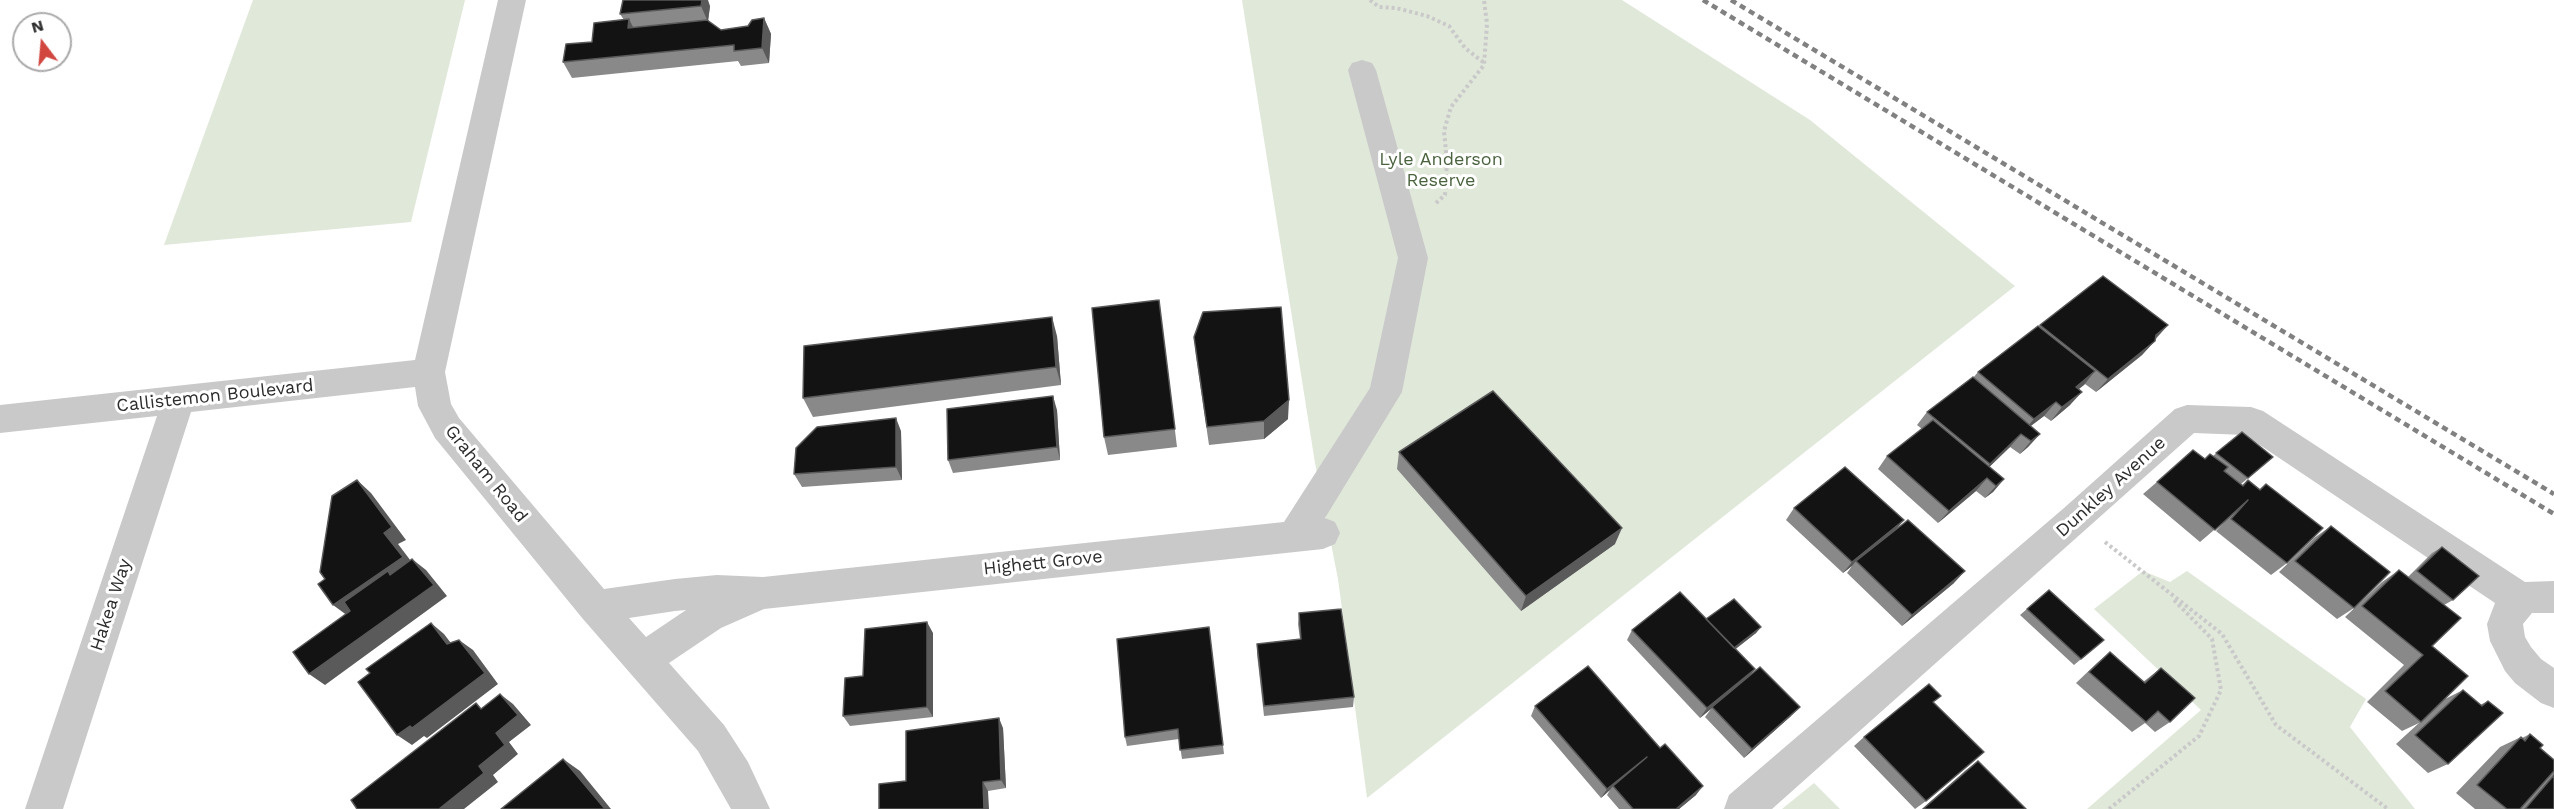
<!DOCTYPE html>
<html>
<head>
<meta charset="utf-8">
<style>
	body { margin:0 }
	#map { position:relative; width:2554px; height:809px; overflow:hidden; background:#fff; font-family:"Work Sans",sans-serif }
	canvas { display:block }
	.north { position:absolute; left:12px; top:12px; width:60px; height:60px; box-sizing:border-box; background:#fff; border:2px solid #ababab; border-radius:50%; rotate:344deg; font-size:16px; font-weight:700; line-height:24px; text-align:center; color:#2c2c2c }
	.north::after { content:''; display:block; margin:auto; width:21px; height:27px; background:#d14740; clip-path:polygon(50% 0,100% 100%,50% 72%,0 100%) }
</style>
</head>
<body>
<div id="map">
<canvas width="2554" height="809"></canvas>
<div class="north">N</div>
</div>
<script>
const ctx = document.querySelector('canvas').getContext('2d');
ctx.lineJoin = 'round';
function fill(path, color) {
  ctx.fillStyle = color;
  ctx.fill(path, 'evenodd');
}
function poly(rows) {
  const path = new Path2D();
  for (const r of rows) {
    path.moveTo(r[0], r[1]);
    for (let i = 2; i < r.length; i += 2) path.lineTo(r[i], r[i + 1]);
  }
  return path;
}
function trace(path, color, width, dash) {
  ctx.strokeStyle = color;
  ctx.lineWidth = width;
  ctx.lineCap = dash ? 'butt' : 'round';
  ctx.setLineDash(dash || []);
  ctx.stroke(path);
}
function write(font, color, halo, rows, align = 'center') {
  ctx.font = font + ' "Work Sans",sans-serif';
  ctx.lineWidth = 6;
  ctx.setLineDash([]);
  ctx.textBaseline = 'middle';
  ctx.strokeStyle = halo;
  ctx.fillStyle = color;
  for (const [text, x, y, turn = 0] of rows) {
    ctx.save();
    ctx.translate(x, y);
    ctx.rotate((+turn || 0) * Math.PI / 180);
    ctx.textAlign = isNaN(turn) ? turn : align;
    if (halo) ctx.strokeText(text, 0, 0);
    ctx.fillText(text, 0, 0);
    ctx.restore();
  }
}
const green = poly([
	[253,0,465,0,411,222,164,245],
	[1242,0,1622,0,1810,120,2015,286,1367,798,1338,579,1315,463],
	[2143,571,2170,582,2187,571,2366,699,2350,727,2415,809,2087,809,2201,710,2094,609],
	[1814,783,1840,809,1782,809]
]);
const path = poly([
	[1370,0,1379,7,1396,8,1427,16,1449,26,1465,48,1483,62],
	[1436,203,1445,195,1447,162,1444,131,1451,107,1484,65,1487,24,1484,0],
	[2105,542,2222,634,2276,725,2388,809],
	[2109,809,2199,736,2221,690,2212,639,2174,600]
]);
const minor = poly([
	[498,0,526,0,445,372,451,404,459,418,604,589,675,579,717,575,763,577,1284,522,1370,388,1398,258,1348,70,1352,63,1362,60,1372,63,1376,70,1428,258,1402,392,1325,518,1335,522,1340,533,1335,544,1323,549,764,609,721,628,669,663,724,725,748,762,770,809,731,809,698,751,583,619,435,438,418,406,415,387,191,412,63,809,25,809,157,416,0,433,0,405,415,360,498,0],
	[686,610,646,637,629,618,675,611,686,610],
	[2187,405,2251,407,2263,411,2525,582,2554,581,2554,613,2532,613,2523,624,2525,637,2531,647,2541,659,2554,668,2554,708,2541,703,2515,683,2505,671,2490,641,2487,624,2495,603,2245,435,2194,433,1772,809,1724,809,1729,795,2064,508,2175,409,2187,405]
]);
const rail = poly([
	[1703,0,2554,514],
	[1731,0,2554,494]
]);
const wall = poly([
	[623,0,710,6,708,20,721,30,748,26,764,18,771,34,769,63,741,66,738,61,572,78,563,62,624,20,620,14],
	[1159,300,1177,447,1108,455,1104,437],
	[2040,325,2168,325,2142,355,2096,392,2085,384,2078,389,2070,405,2051,421,2044,416,2030,426,2040,434,2028,447,2020,454,2010,447,1989,467,2004,479,1993,492,1985,498,1976,491,1938,523,1878,469,1887,456,1922,429,1917,425,1927,412,1973,378,1978,372],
	[1057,336,1061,385,813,417,803,398],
	[1194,337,1288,419,1264,439,1209,445,1196,356],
	[1057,410,1060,460,953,473,948,460],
	[901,431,902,480,802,487,794,474],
	[2242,432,2273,457,2241,484,2242,485,2248,480,2260,489,2266,484,2287,563,2271,575,2216,531,2228,518,2200,542,2143,494,2157,482,2213,456],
	[1399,452,1615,544,1521,611,1397,469],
	[1794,508,1896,529,1954,583,1902,626,1847,573,1852,566,1843,573,1786,520],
	[2331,526,2354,608,2337,619,2279,572,2314,538],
	[2442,547,2453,600,2444,605,2432,646,2443,700,2463,690,2480,705,2488,701,2448,764,2428,773,2396,744,2419,723,2402,731,2367,702,2404,665,2345,617,2382,582,2399,570,2408,577,2432,553],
	[2027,609,2104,640,2074,665,2020,615],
	[1299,613,1354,697,1353,707,1264,716,1257,654,1257,644,1300,639,1298,624],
	[1209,627,1224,754,1182,759,1179,739,1127,746,1125,737],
	[1761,627,1756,633,1735,649,1755,669,1750,675,1791,716,1744,758,1705,717,1711,709,1700,718,1627,640,1632,630],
	[933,633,933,717,850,726,843,716,863,676],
	[2110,652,2143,682,2161,668,2170,722,2155,732,2145,723,2132,732,2076,683,2097,663],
	[1933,702,1926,801,1915,809,1854,746,1864,737],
	[1535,706,1696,795,1679,809,1619,809,1607,795,1610,790,1601,798,1531,716],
	[1003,728,1006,788,988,791,906,781],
	[2530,734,2540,748,2554,760,2554,809,2475,809,2456,793,2500,747,2521,737,2522,738],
	[1978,761,2026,809,1922,809,1966,770]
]);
const shadedWall = poly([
	[702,0,708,0,710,6,708,22,701,6],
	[764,18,771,34,769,63,762,48],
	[629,19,637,35,628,28],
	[1052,317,1057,336,1061,385,1056,367],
	[2168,325,2155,339,2156,335],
	[2155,341,2142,355,2096,392,2108,379],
	[2095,371,2084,385,2064,401,2076,387],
	[2082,392,2070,405,2051,421,2062,407],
	[1053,396,1057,410,1060,460,1057,447],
	[1289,400,1288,419,1264,439,1264,421],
	[2056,402,2044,416,2023,432,2034,419],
	[896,418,901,431,902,480,896,467],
	[2021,434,2010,447,1979,477,1990,464],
	[2040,434,2028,447,2020,454,2031,441],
	[1987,478,1976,491,1938,523,1949,511],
	[2004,479,1993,492,1985,498,1996,486],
	[357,480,371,493,406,540,398,544,417,569,348,616,333,605,384,533],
	[1904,520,1894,532,1856,561,1852,566,1843,573,1852,562],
	[1622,528,1615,544,1521,611,1526,596],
	[412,559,426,570,447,596,325,685,309,674],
	[1965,571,1954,583,1902,626,1912,615],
	[927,622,933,633,933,717,927,707],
	[431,623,444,634,460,655,447,644],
	[1761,627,1756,633,1728,655,1732,649],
	[459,640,473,650,498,684,427,738,424,736,412,745,397,735],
	[1755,669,1747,679,1700,718,1707,708],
	[500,694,513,704,531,725,509,742,518,754,493,775,498,782,464,809,439,809,479,766],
	[1800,707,1791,716,1744,758,1752,749],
	[999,718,1003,728,1006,788,1001,780],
	[1647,757,1613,786,1610,790,1601,798,1607,789],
	[563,759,580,771,611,809,605,809],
	[983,782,988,791,989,809,984,809],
	[1703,786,1696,795,1679,809,1676,809]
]);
const building = poly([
	[623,0,702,0,701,6,620,14,623,0],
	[764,18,762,48,734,51,734,45,563,62,566,44,592,42,594,23,629,19,628,28,707,20,721,30,748,26,752,20,764,18],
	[2103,276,2168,325,2156,335,2155,341,2108,379,2040,325,2103,276],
	[1159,300,1175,429,1104,437,1092,308,1159,300],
	[1281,307,1289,400,1264,421,1207,427,1194,337,1203,312,1281,307],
	[1052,317,1056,367,803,398,804,346,1052,317],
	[2038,326,2095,371,2076,387,2082,392,2062,407,2056,402,2034,419,1978,372,2038,326],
	[1973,377,2040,434,2031,441,2021,434,1990,464,1927,412,1973,377],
	[1493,391,1622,528,1526,596,1399,452,1493,391],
	[1053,396,1057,447,948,460,947,409,1053,396],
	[896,418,896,467,794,474,796,448,817,427,896,418],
	[1933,420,2004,479,1996,486,1987,478,1949,511,1887,456,1933,420],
	[2242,432,2273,457,2248,478,2216,453,2242,432],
	[2193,450,2205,459,2210,454,2228,467,2224,471,2243,486,2248,480,2260,490,2266,484,2323,528,2287,563,2231,519,2248,500,2215,530,2157,482,2193,450],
	[1845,467,1904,520,1852,562,1794,508,1845,467],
	[357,480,392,527,384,533,403,557,333,605,318,584,325,579,320,572,332,496,357,480],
	[1908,520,1965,571,1912,615,1856,561,1908,520],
	[2331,526,2390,572,2354,608,2295,561,2331,526],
	[2442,547,2479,576,2453,600,2417,571,2442,547],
	[412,559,434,585,309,674,293,652,350,611,344,602,388,571,390,575,412,559],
	[2399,570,2461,618,2432,646,2468,676,2421,722,2385,691,2423,655,2362,606,2399,570],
	[2049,590,2104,640,2081,659,2027,609,2049,590],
	[1680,592,1755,669,1707,708,1632,630,1680,592],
	[1734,599,1761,627,1734,648,1706,619,1734,599],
	[1341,609,1354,697,1264,706,1257,644,1301,639,1299,613,1341,609],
	[927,622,927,707,843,716,845,678,863,676,865,629,927,622],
	[431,623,447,644,459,640,485,673,412,728,410,726,397,735,358,682,370,673,366,669,431,623],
	[1209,627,1223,745,1180,750,1178,729,1125,737,1117,639,1209,627],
	[2110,652,2145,683,2161,668,2195,698,2170,722,2158,711,2146,722,2089,672,2110,652],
	[1588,666,1660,748,1665,744,1703,786,1676,809,1633,809,1613,786,1647,757,1607,789,1535,706,1588,666],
	[1760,667,1800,707,1752,749,1712,707,1760,667],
	[1929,684,1941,696,1933,702,1984,752,1926,801,1864,737,1929,684],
	[2463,690,2482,706,2488,701,2503,713,2448,764,2415,735,2463,690],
	[500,694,518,715,496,733,505,745,479,766,484,773,439,809,357,809,351,800,476,703,481,709,500,694],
	[999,718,1001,780,983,782,984,809,879,809,879,784,906,781,906,731,999,718],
	[2530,734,2543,745,2540,748,2554,760,2554,771,2520,809,2507,809,2477,785,2521,737,2525,741,2530,734],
	[563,759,605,809,501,809,563,759],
	[1978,761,2026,809,1923,809,1978,761],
	[2554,775,2554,809,2525,809,2554,775]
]);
const parkNames = [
	["Lyle Anderson",1441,160],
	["Reserve",1441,181]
];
const streetNames = [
	["Callistemon Boulevard",215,396,-6],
	["Graham Road",486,474,51],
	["Dunkley Avenue",2111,487,-42],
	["Highett Grove",1043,563,-6],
	["Hakea Way",111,605,-72]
];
fill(green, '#e0e8da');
trace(path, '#c9c9c9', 4, [3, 3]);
fill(minor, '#c9c9c9');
trace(rail, '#818181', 4.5, [6, 4.5]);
fill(wall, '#898989');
fill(shadedWall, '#5a5a5a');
fill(building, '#131313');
trace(building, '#5a5a5a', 1.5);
write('18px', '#4a623e', '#fff', parkNames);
write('18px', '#2c2c2c', '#fff', streetNames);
</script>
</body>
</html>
